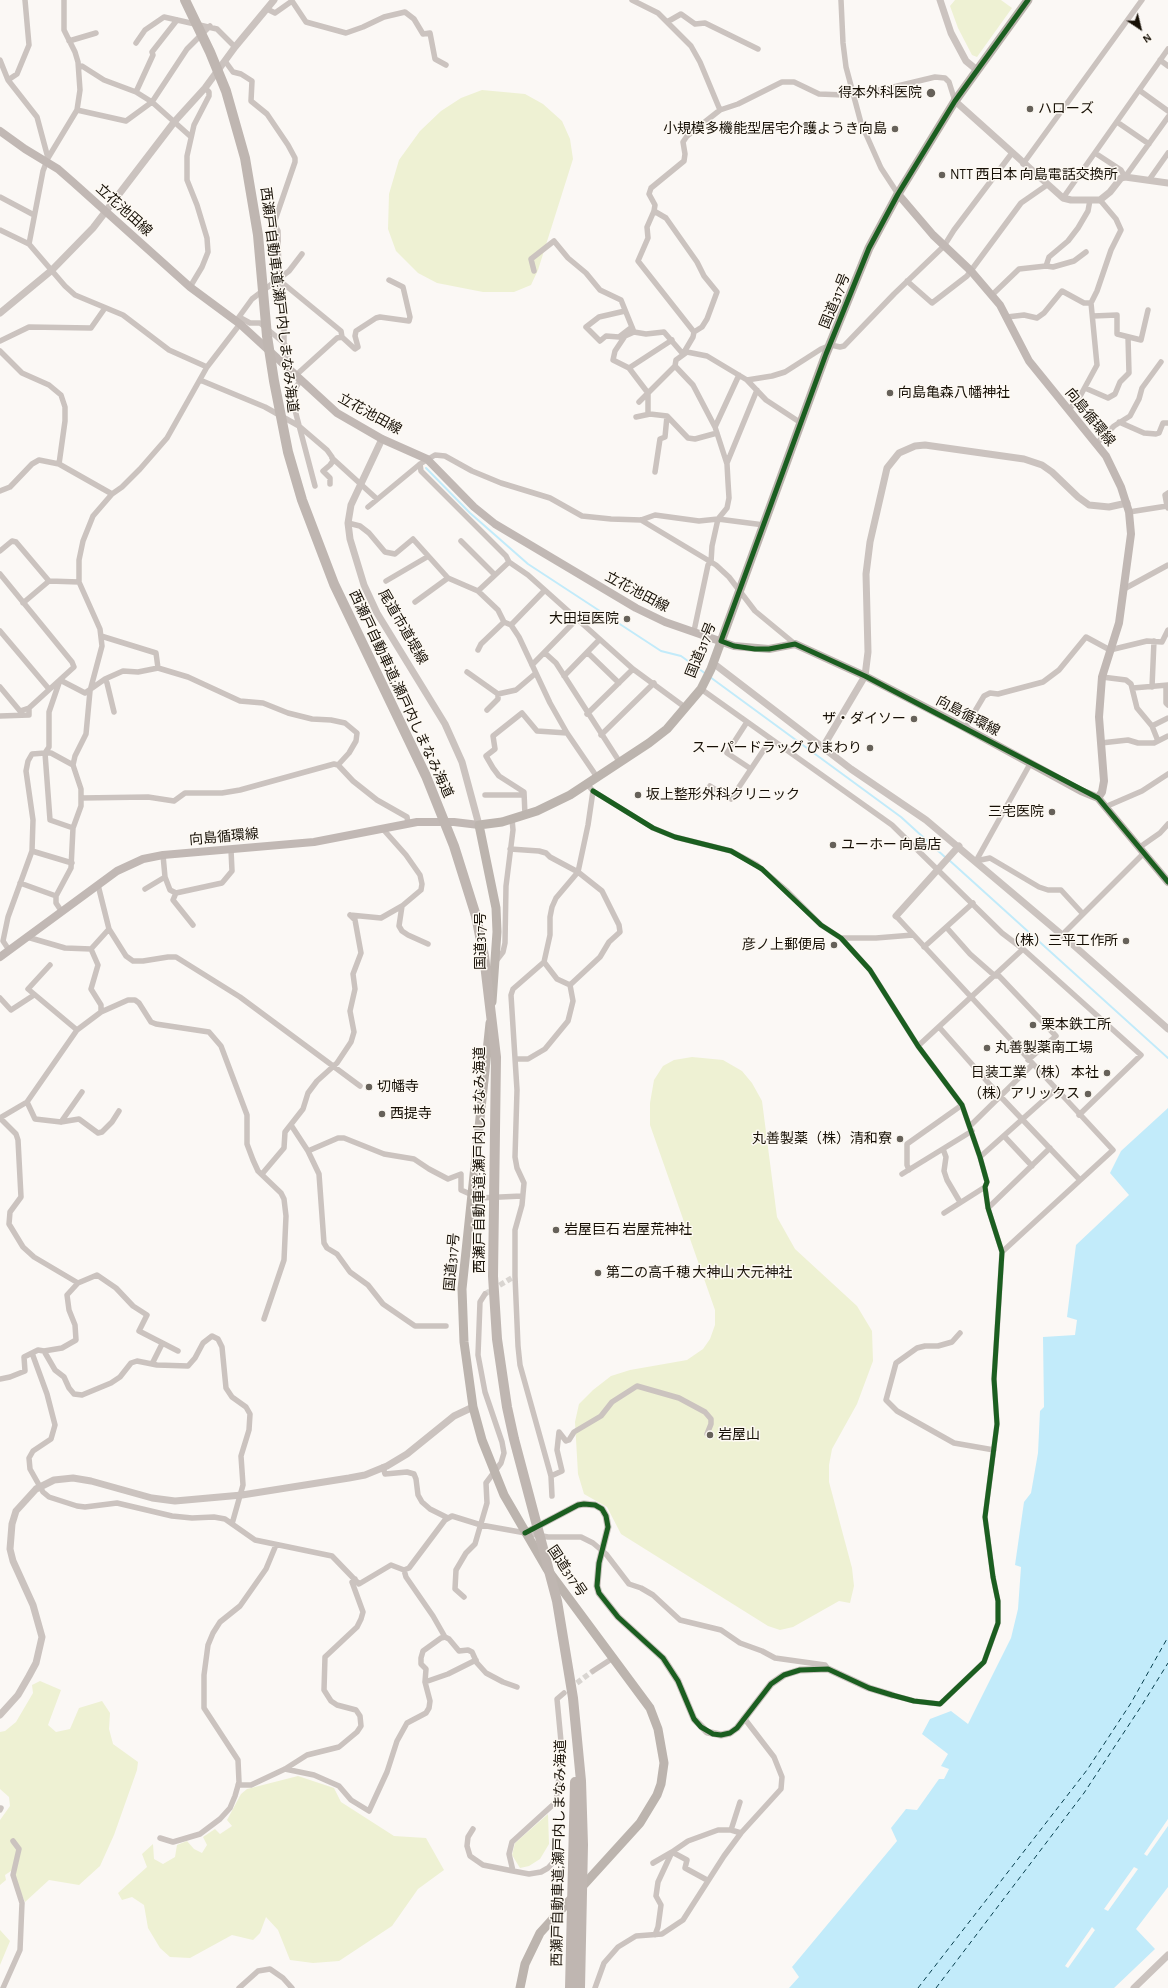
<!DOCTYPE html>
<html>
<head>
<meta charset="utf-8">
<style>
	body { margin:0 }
	#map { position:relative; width:1168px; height:1988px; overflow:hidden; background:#fbf8f5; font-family:"Alegreya Sans",sans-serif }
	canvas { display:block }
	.north { position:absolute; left:1120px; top:8px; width:40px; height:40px; -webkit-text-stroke:3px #fdf9f3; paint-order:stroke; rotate:145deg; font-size:11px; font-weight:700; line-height:16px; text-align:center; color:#160f05 }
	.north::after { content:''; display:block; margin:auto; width:14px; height:18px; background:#160f05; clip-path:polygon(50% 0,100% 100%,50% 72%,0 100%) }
</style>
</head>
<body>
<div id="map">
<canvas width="1168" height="1988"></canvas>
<div class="north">N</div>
</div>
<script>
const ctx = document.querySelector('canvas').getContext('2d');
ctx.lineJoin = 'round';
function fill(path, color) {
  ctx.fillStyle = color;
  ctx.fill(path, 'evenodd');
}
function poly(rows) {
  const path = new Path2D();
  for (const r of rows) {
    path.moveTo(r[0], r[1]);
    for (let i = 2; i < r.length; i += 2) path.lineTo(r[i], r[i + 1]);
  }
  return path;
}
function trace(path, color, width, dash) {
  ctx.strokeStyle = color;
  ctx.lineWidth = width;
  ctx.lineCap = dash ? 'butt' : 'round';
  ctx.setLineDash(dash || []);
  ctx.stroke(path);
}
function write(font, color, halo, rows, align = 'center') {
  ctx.font = font + ' "Alegreya Sans","Noto Sans JP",sans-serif';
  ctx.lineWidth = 3;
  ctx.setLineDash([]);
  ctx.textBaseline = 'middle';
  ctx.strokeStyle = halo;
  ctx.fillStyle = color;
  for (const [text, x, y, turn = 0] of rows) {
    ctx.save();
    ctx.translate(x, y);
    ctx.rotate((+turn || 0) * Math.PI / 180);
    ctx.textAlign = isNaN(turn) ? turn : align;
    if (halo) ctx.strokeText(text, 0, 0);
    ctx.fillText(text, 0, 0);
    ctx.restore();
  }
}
const green = poly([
	[955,0,1001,0,1012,8,977,57,972,55,958,28,950,6],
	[482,90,525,94,543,104,562,121,570,139,573,159,538,270,531,285,514,292,483,292,437,283,418,273,396,251,388,229,389,194,399,160,420,131,441,111,461,98],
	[692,1057,723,1060,742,1071,752,1083,762,1101,777,1217,795,1249,857,1306,872,1331,873,1361,857,1404,832,1449,829,1465,829,1482,852,1568,854,1586,850,1603,839,1601,793,1627,780,1630,768,1626,621,1534,607,1507,584,1494,578,1474,575,1422,579,1404,593,1390,611,1376,630,1370,687,1360,703,1349,710,1339,715,1325,715,1310,650,1125,650,1103,654,1080,663,1066,674,1060],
	[40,1681,61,1690,48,1725,56,1732,70,1729,79,1708,102,1701,110,1713,109,1729,113,1744,138,1762,137,1770,114,1835,100,1866,79,1885,49,1880,25,1902,11,1871,5,1875,6,1880,0,1885,0,1820,10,1806,9,1797,0,1789,0,1732,5,1731,16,1722,33,1693,32,1685],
	[298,1776,334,1788,341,1802,394,1836,426,1838,444,1870,418,1889,392,1926,339,1961,313,1963,290,1960,278,1930,266,1917,260,1933,253,1940,232,1935,190,1958,170,1957,160,1948,148,1928,144,1905,132,1897,122,1900,118,1893,147,1867,142,1854,153,1844,154,1859,163,1864,175,1857,177,1845,187,1841,194,1849,202,1853,207,1845,203,1837,215,1829,220,1834,232,1826,227,1820,241,1794,247,1789],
	[548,1814,549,1844,540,1859,529,1866,520,1868,512,1855,515,1843],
	[0,1930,10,1941,0,1965]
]);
const water = poly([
	[1168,1108,1168,1887,1136,1929,1155,1949,1114,1988,789,1988,799,1977,792,1967,897,1841,891,1828,906,1809,917,1810,939,1779,944,1779,949,1769,941,1766,948,1754,922,1734,930,1719,951,1711,968,1724,1011,1638,1018,1609,1021,1567,1015,1565,1024,1502,1031,1493,1038,1453,1040,1411,1044,1407,1043,1337,1075,1335,1077,1320,1067,1317,1076,1245,1129,1195,1110,1173,1121,1151]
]);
const pier = poly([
	[1168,1819,1168,1826,1147,1856,1144,1854],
	[1134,1867,1138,1869,1108,1911,1104,1909],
	[1092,1927,1095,1930,1068,1968,1065,1966]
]);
const stream = poly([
	[426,468,470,513,528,564,661,651,681,656,706,674],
	[710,677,901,817,946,858],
	[949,860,1168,1058]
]);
const ferry = poly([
	[918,1988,1087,1770,1131,1703,1168,1637],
	[936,1988,1084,1793,1142,1705,1168,1663]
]);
const minorTunnel = poly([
	[485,1294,515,1276],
	[570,1688,593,1671]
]);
const minor = poly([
	[632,0,658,13,691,46,700,62,720,110],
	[841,0,843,43,846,67,861,123,881,168,898,194],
	[267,9,275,13,292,1,306,22,346,33,363,27,384,17,405,12,414,19,423,34,430,33,435,59,446,65],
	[667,22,681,14,695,24,705,23,758,49],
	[69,41,96,33],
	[136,43,145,30,164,17,217,29,235,47],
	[0,60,8,80,37,117,48,158,43,171,29,244,65,286,75,295,123,315,169,350,207,367],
	[1160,60,1168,66],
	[225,61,233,72,241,74,252,81,251,101,267,114,288,145,295,158,295,162,274,223,278,231,279,280,341,331,342,337],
	[79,68,82,66,104,80,136,92,152,102,190,136],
	[8,80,17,74,29,45,25,0],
	[1139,90,1168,111],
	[136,92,153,55,152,52,177,20],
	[77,110,126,121,152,102,187,49,210,26],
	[1117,122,1149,144],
	[1095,153,1121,170,1125,177,1168,117],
	[48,158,77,110,80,90,78,62,75,52,64,30,64,0],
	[1023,164,1142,0],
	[1149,180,1168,153],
	[0,197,34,215],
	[1063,198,1168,49],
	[654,211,666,218,697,262,704,276,717,292,707,319,702,327,694,332],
	[0,230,29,244],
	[1046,266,1049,257,1068,241,1078,228,1088,211,1090,200],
	[534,271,531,259,554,241,568,258,586,273,600,290,621,300,634,332,646,334,664,332,683,354,693,337,694,332,638,261,648,238,647,227,654,211,655,205,649,194,651,188,684,161,685,154,683,142,687,136,720,110,738,104,782,82,794,82,819,94,844,95,885,89,935,77,945,78,949,82,955,101],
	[279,280,284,328,284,343],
	[907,281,932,303,967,276,1021,203,1047,185],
	[190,287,202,267,208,252,207,238,197,205,187,180,187,156,194,125,209,96,209,92,205,88],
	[992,295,1019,269,1046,266,1053,267,1074,261,1086,252],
	[625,311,599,317,586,327,600,341,606,336,619,337,632,327],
	[1093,316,1117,315,1117,334,1141,340,1148,310],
	[239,317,250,323,260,323,284,343,289,353,281,363],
	[1007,317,1024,315,1037,318,1044,313,1062,291,1084,303,1091,303,1097,291,1111,250,1121,230,1116,219,1100,200],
	[236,321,252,299,289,271,302,254],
	[634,332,625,336,615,351,613,360,629,368,672,340],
	[0,341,29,327,91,328,105,308],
	[0,351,22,373,49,385,61,395,65,407,65,421,59,464],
	[629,368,648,393,648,414],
	[295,376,337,338,342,337,355,349,358,347,355,336,356,331,376,318,380,317,409,321,410,317,403,287,389,280],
	[200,380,265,407,299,426,327,450,332,457,333,461,330,465,323,471,330,478,330,484],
	[747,380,772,376,785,372,821,349,831,345,840,347,844,346,894,294,944,246,954,230,1012,153],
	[300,381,291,395,315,486],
	[1085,388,1108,398,1115,394,1120,382,1129,373,1128,337],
	[639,402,675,366],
	[1068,410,1078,400,1097,365,1091,303],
	[636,417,650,414,667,416,688,438,695,439,717,433],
	[1119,422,1144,433,1156,434,1159,433,1163,423,1168,423],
	[715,427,739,375],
	[1096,444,1114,426,1130,416,1139,399,1142,388,1161,362],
	[332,458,377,499],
	[727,463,757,390],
	[420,464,421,471,506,556,509,562,478,591],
	[655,472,660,439,665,437,667,416],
	[0,491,10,487,32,464,39,460,59,464,112,494],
	[1167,506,1165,495,1168,493],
	[368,507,420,464,435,455,445,456,472,471,501,483,550,498,582,516,611,519,641,520,655,515,699,521,718,519,764,525],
	[1129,512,1167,506,1168,508],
	[641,520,716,565,729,577,755,611,795,644],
	[348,523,360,526,369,533,385,552,395,554,413,539,448,578,478,591,498,610,504,622],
	[461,541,495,575],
	[0,551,12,541,16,542,49,581],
	[509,562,528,575,633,669,686,708],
	[0,574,72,662,74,667,29,708,20,711,0,687],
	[386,581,427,557],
	[1124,589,1168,565],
	[415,602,448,578],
	[23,603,49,581,79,582],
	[511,625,519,637,550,703,567,733,597,777],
	[0,631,49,689],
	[694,631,708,565,711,562,712,546,718,519,727,508,729,498,728,482,727,464,715,427,693,385,675,366,676,360,687,352,707,356,747,380,766,400,801,423],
	[101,636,156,653,158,668,188,677,240,701,263,703,288,713,312,719,331,720,345,723,357,733,356,741,349,753,338,765],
	[478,650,481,644,504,622,511,625,544,591],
	[545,653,556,663,619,761],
	[588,653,619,683],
	[532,665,576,620],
	[467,672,498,694,516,690,536,673],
	[564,676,599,640],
	[1102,677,1126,680,1131,684,1137,708,1152,726,1158,741],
	[105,679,107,683,114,712],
	[1166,686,1166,703,1168,705],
	[1152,687,1154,641],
	[1133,688,1168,685],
	[701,689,892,825,1002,933,1023,949,1141,1055,1079,1115],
	[487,710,498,699,498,694],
	[587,714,633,669],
	[0,716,29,715,29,708],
	[747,722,727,753,751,769],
	[1152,726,1168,718],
	[965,728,984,696,990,693,998,694,1043,682,1059,670,1086,637,1110,650,1147,641,1162,642,1168,630],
	[601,735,654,683],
	[1101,743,1128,740,1138,743,1154,743,1168,736],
	[710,786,731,799,771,739],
	[593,791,653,828,675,837,731,851,757,865,786,890,821,925,841,938,870,970,918,1046,962,1105,980,1157,987,1182,985,1187,988,1208,1002,1252,994,1379,997,1424,985,1517,993,1577,998,1601,998,1623,984,1662,940,1704,914,1701,892,1695],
	[485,795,524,795],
	[81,798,148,797,174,801,185,793,222,793,240,790,334,764,338,765,353,781,377,800,407,817,408,823],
	[1105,807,1142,791,1168,774],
	[525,815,524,792,499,776,493,768,486,756,495,749,493,736,522,713,537,731,567,733],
	[73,828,50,820,45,753,49,747,49,712,60,680,85,693,105,679,123,671,138,672,158,668],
	[382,828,406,855,420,875,422,884,421,890,402,906,399,926,402,931,408,935,428,944],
	[1140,847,1160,833,1168,824],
	[510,849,539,851,546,853,550,857,578,872,602,891,619,925,620,932,609,942,600,957,570,985,557,979,544,962],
	[32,851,72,863],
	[976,861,990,858,1039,887,1048,890,1061,890,1083,914],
	[976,861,1030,764],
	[165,877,170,890,176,893,173,900,193,925],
	[20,883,56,896],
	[145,889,165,877,163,855],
	[176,893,222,883,232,871,231,850],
	[62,912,56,903,56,896,71,868,73,828,81,806,81,789,73,765,75,756,86,734,90,691,102,646,100,629,79,582,79,560,83,541,93,516,112,494,122,487,140,469,167,438,207,367,240,324],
	[350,915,381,918,402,906],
	[896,916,1113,1150,1002,1252],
	[947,928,970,954,995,976,999,976,1056,1036,1028,1060],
	[109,929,126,956,133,961,143,961,168,957,176,957,240,997,360,1086],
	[1062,935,1144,853],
	[27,937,65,948,91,949,109,929,98,885],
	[841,938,876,938,913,935],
	[924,947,973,903],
	[9,950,3,941,8,917,32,851,33,820,26,771,28,761,32,754,45,753,51,753,73,765],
	[496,961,503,952,505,943,506,886,513,830,512,819],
	[50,965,28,989,77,1030],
	[0,998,11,1010,34,995],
	[101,1012,128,1000,135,1000,139,1003,151,1022,156,1024,209,1032,221,1046,247,1115,247,1144,253,1160,258,1171,281,1193,284,1199,286,1216,284,1260,264,1319],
	[939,1027,1000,1096,1080,1180],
	[918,1046,1023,949],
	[516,1059,528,1059,545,1049,568,1021,573,1001,570,985],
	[27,1102,35,1119,61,1122,79,1119,98,1133,102,1132,112,1122,119,1111],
	[0,1118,16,1134,18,1140,21,1197,10,1212,9,1224,23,1247,34,1257,78,1283,97,1275,116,1288,133,1306,147,1315,139,1331,178,1351],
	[0,1118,27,1102,77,1030,101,1012,101,1005,91,989,98,965,91,949],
	[61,1122,82,1092],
	[291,1125,308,1151,319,1174,324,1243,327,1248,337,1254,350,1272,368,1285,383,1304,415,1326,446,1326],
	[970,1126,1032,1065],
	[1004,1136,1032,1166],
	[943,1149,946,1157,944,1171,947,1180,960,1202],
	[308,1151,338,1138,344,1138,384,1154,414,1159,429,1169,448,1179,461,1174,461,1190,479,1198,522,1196],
	[980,1157,1055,1090],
	[909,1170,907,1165,907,1144,962,1105],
	[262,1174,284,1148,285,1132,303,1109,308,1093,317,1081,337,1063,351,1042,354,1032,350,1011,355,989,353,974,361,953,355,920,350,915],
	[902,1174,972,1131],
	[988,1208,1050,1148],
	[944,1213,985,1187],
	[960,1333,952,1342,938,1346,925,1346,917,1348,896,1363,886,1400,897,1411,954,1443,994,1450],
	[44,1351,62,1348,76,1340,75,1325,69,1310,67,1295,78,1283],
	[32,1353,47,1394,55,1425,51,1439,33,1451,29,1458,30,1469,43,1492,49,1497,77,1506,85,1507,117,1503,172,1516,192,1518,214,1517,225,1519,255,1540,332,1556,359,1584,391,1565,404,1570,409,1568,445,1520,452,1516,481,1525,548,1537,581,1537,593,1543,606,1554,629,1584,641,1588,653,1595,680,1620,721,1630,740,1643,762,1651,775,1658,825,1665,828,1669],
	[152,1364,162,1344],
	[0,1379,10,1377,25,1371,24,1357,38,1350,44,1351,55,1370,64,1377,69,1388,74,1394,82,1395,111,1383,120,1377,131,1363,137,1361,157,1365,188,1366,195,1358,203,1343,212,1336,218,1339,222,1347,226,1388,232,1397,246,1407,250,1414,249,1430,241,1456,243,1485,232,1524],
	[383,1467,385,1474,407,1472,414,1474,416,1479,418,1495,422,1502,430,1509,448,1518],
	[551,1476,562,1471,557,1450,559,1432,566,1441,569,1440,574,1432,601,1416,612,1402,637,1386,679,1398,705,1412,711,1419,711,1424,707,1434],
	[552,1496,551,1476,520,1365,518,1346,515,1276,515,1230,522,1205,524,1183,517,1168,515,1157,517,1090,511,995,513,989,544,962,550,935,550,917,552,907,556,898,578,872,588,825,593,791,587,784],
	[404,1570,406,1577,433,1616,445,1637,449,1639,459,1651,468,1650,472,1652,477,1663,486,1673,503,1682,517,1687],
	[464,1597,455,1589,456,1570,466,1553,475,1544,487,1503,486,1483,501,1463,504,1453,502,1442,485,1392,478,1355,480,1302,485,1294],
	[593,1671,613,1658],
	[425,1682,448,1674,476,1660],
	[285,1769,314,1775,339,1786,351,1800,369,1811,387,1772,397,1741,407,1723,426,1713,429,1708,430,1701,425,1682,426,1669,421,1664,421,1658,423,1651,441,1638,445,1637],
	[238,1785,251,1785,285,1769,307,1755,339,1747,357,1732,361,1726,360,1716,356,1710,337,1705,331,1701,324,1690,325,1657,357,1627,361,1619,363,1612,352,1582,355,1579],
	[0,1810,1,1808],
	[473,1829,468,1837,467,1846,470,1856,483,1865,513,1871,509,1854,512,1842,556,1802,562,1752,557,1699,564,1693],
	[731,1830,740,1802],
	[160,1838,173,1842,200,1834,220,1819,230,1808,235,1796,239,1782,238,1760,204,1708,204,1675,208,1645,213,1633,220,1622,240,1606,266,1569,276,1545],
	[653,1863,672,1852,687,1860,685,1868,707,1880],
	[513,1871,529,1874,541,1872,548,1868,557,1858],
	[655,1935,658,1927,661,1905,656,1896,658,1882,672,1852,688,1841,718,1830,731,1830,741,1833],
	[3,1988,20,1950,22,1903,13,1875,19,1849,13,1841],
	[239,1988,258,1971,270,1969,283,1978,292,1988],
	[595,1988,604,1963,618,1947,636,1936,662,1934,683,1920,724,1856,741,1833,781,1789,782,1777,774,1757,744,1718]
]);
const tertiary = poly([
	[940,0,951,33,966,61,977,70],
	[955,101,1063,198,1071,200,1100,200,1110,192,1121,178,1125,177,1168,183],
	[0,313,52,270,93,228,175,121,205,88,235,47,274,0],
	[382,439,351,505,348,523,350,539,364,585,377,613,445,724,462,762,479,825],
	[713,663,851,769,926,820,1062,935,1168,1029],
	[823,747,865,676,868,652,866,574,870,542,887,468,899,453,915,446,925,445,1024,459,1042,465,1052,472,1078,497,1089,505,1109,507,1127,503],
	[896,916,959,846],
	[525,1533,578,1505,584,1504,595,1505,602,1509,606,1516,608,1527,599,1563,597,1586,599,1593,618,1617,663,1658,678,1681,694,1719,707,1732,721,1735,730,1733,737,1728,771,1684,784,1675,800,1670,828,1669,869,1688,892,1695],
	[0,1715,18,1695,29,1676,36,1663,42,1637,33,1605,13,1561,10,1549,12,1524,16,1511,36,1489,54,1480,73,1478,91,1481,152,1498,175,1501,242,1495,349,1478,365,1475,387,1466,407,1454,454,1416,473,1407],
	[1134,1988,1168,1955]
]);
const secondary = poly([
	[0,131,25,149,58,169,74,183,190,287,240,324,337,413,382,439,427,459,474,507,495,524,636,608,665,622,734,646,769,649,795,644,865,676,960,725,1081,791,1098,798,1168,882],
	[898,194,933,235,971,271,1000,305,1029,361,1106,456,1121,487,1129,512,1131,534,1119,623,1102,677,1099,717,1104,781,1102,792,1098,798],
	[0,957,117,871,143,859,163,855,314,842,417,822,454,822,479,825]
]);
const trunk = poly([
	[492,1002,497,932,496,908,479,825,502,822,537,811,570,795,649,743,667,729,701,689,711,669,826,354,869,248,898,194,955,101,1028,0],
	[490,1023,462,1289,464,1342,473,1407,482,1440,504,1495,547,1569,650,1708,658,1729,664,1763,661,1784,657,1795,640,1823,540,1933,525,1964,520,1988]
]);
const motorway = poly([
	[185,0,210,52,226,91,245,158,258,235,267,336,274,381,288,452,302,500,334,584,426,776,454,846,476,916,484,956,496,1057,493,1276,497,1339,507,1407,514,1439,557,1601,573,1698,581,1781,583,1845,580,1988],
	[570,1988,575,1782]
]);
const cycleway = poly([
	[1028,0,955,101,898,194,869,248,826,354,721,641,734,646,755,649,769,649,795,644,865,676,1098,798,1168,882],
	[525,1533,578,1505,584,1504,595,1505,602,1509,606,1516,608,1527,599,1563,597,1586,599,1593,618,1617,663,1658,678,1681,694,1719,701,1727,713,1734,721,1735,730,1733,737,1728,771,1684,784,1675,800,1670,828,1669,869,1688,892,1695,914,1701,940,1704,984,1662,998,1623,998,1601,993,1577,985,1517,997,1424,994,1379,1002,1252,988,1208,985,1187,987,1182,980,1157,962,1105,918,1046,870,970,841,938,821,925,762,869,731,851,675,837,653,828,593,791]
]);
const markers = [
	[931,93,5,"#666159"],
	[1030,109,4,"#666159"],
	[895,129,4,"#666159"],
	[942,175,4,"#666159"],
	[890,393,4,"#666159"],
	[627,619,4,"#666159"],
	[914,719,4,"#666159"],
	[870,748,4,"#666159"],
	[638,795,4,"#666159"],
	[1052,812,4,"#666159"],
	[833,845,4,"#666159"],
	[1126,941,4,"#666159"],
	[834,945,4,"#666159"],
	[1033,1025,4,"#666159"],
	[987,1048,4,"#666159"],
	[1107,1073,4,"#666159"],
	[369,1087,4,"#666159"],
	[1088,1094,4,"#666159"],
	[382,1114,4,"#666159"],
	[900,1139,4,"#666159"],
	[556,1230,4,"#666159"],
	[598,1273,4,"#666159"],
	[710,1435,4,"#666159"]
];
const poiNames = [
	["得本外科医院",922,93,"right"],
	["ハローズ",1038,109],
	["小規模多機能型居宅介護ようき向島",887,129,"right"],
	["NTT 西日本 向島電話交換所",950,175],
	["向島亀森八幡神社",898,393],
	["大田垣医院",619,619,"right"],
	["ザ・ダイソー",906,719,"right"],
	["スーパードラッグ ひまわり",862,748,"right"],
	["坂上整形外科クリニック",646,795],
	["三宅医院",1044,812,"right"],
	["ユーホー 向島店",841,845],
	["（株）三平工作所",1118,941,"right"],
	["彦ノ上郵便局",826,945,"right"],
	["栗本鉄工所",1041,1025],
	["丸善製薬南工場",995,1048],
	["日装工業（株） 本社",1099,1073,"right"],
	["切幡寺",377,1087],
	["（株）アリックス",1080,1094,"right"],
	["西提寺",390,1114],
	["丸善製薬（株）清和寮",892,1139,"right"],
	["岩屋巨石 岩屋荒神社",564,1230],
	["第二の高千穂 大神山 大元神社",606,1273],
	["岩屋山",718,1435]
];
const streetNames = [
	["立花池田線",124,210,42],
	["西瀬戸自動車道;瀬戸内しまなみ海道",279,300,83],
	["国道317号",835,301,-68],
	["立花池田線",370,414,29],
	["向島循環線",1090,417,51],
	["立花池田線",637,592,28],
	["尾道市道堤線",403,627,60],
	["国道317号",701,650,-68],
	["西瀬戸自動車道;瀬戸内しまなみ海道",401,694,65],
	["向島循環線",968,716,28],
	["向島循環線",224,837,-5],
	["国道317号",481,941,-90],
	["西瀬戸自動車道;瀬戸内しまなみ海道",480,1160,-90],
	["国道317号",452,1262,-85],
	["国道317号",567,1571,56],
	["西瀬戸自動車道;瀬戸内しまなみ海道",559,1853,-89]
];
fill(green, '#eef1d3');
fill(water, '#c2ebfa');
fill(pier, '#fbf8f5');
trace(stream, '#c2ebfa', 2);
trace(ferry, '#063e4d', 1, [5, 4]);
trace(minorTunnel, '#d9d5d1', 5.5, [5.5, 3]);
trace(minor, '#cbc3bf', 5.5);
trace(tertiary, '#cbc3bf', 7);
trace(secondary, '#c1b8b4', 8);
trace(trunk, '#bcb4ae', 9);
trace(motorway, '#bfb6b1', 10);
trace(cycleway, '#1b5e20', 5);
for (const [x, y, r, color] of markers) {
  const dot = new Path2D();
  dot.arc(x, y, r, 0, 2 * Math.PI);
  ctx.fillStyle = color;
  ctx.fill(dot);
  trace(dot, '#fdf9f3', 1.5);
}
write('14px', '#160f05', '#fdf9f3', poiNames, 'left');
write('14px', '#160f05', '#fdf9f3', streetNames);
</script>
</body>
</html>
